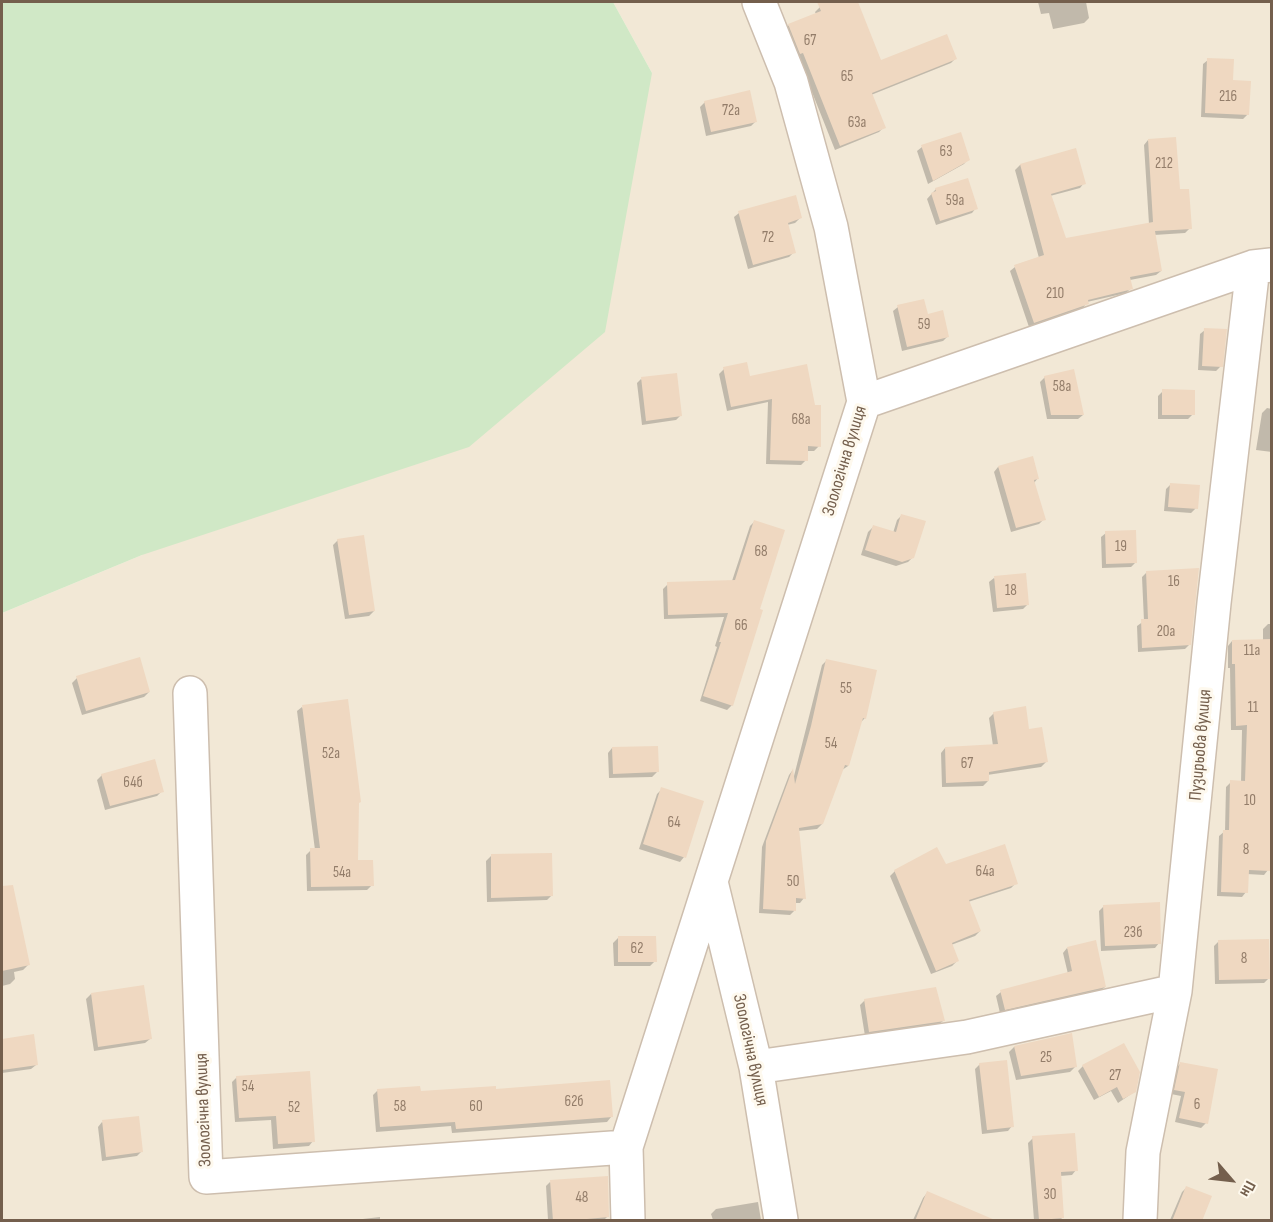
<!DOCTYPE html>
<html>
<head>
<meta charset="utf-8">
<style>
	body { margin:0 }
	#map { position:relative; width:1273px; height:1222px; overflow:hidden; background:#fbf6e7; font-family:"Sofia Sans Condensed",sans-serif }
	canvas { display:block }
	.frame { position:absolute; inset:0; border:3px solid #745f4d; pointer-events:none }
	.north { position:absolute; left:1201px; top:1150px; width:60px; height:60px; -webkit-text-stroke:4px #fef9ee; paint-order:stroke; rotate:118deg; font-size:16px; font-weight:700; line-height:24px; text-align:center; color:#745f4d }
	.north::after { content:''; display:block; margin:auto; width:21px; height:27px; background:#745f4d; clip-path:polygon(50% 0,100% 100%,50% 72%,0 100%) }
</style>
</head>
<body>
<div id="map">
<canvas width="1273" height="1222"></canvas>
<div class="frame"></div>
<div class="north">Пн</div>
</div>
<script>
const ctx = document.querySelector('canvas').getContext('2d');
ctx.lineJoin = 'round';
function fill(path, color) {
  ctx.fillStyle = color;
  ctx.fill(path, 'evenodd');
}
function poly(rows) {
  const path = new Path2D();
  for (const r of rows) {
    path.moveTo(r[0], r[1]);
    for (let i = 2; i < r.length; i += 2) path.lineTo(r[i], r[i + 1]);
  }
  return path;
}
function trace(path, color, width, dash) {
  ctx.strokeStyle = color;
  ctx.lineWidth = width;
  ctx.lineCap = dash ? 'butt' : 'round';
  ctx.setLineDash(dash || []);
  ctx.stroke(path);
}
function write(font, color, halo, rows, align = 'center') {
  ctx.font = font + ' "Sofia Sans Condensed",sans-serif';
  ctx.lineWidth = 6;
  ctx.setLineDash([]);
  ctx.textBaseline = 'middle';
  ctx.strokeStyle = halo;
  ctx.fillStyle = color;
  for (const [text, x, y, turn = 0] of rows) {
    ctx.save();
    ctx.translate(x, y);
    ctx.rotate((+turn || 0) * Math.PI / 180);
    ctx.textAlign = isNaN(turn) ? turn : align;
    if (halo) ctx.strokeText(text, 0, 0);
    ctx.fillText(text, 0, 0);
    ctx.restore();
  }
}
const residential = poly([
	[613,2,1271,2,1271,1220,2,1220,2,613,142,555,652,73]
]);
const green = poly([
	[2,2,613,2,652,73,605,332,469,447,142,555,2,613]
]);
const shadow = poly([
	[833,2,856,2,881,62,955,59,951,63,871,95,884,127,879,132,835,150,798,57,784,30,789,25,816,14,815,12,820,7],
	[1038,2,1086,2,1089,18,1084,23,1053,29,1049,13,1041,14],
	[1208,60,1232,82,1248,114,1243,119,1201,117,1203,64],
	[705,102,756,121,751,126,706,136,700,107],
	[1148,140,1178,191,1190,228,1185,233,1154,235,1161,271,1156,275,1130,280,1131,288,1126,293,1087,302,1083,308,1029,327,1010,271,1015,267,1039,258,1015,170,1020,165,1075,149,1084,183,1080,188,1050,196,1065,240,1149,224,1144,145],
	[922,147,968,159,964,164,928,184,917,151],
	[936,189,976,208,972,213,936,225,927,199],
	[739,213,800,218,795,223,787,225,794,252,789,257,748,269,734,217],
	[898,307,927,316,948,336,943,341,902,351,893,311],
	[1205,330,1221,366,1216,371,1198,370,1200,334],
	[806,366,819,446,814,451,807,451,806,460,801,465,766,464,768,402,727,411,719,374,724,369,749,378],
	[1045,377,1083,415,1078,419,1047,419,1040,382],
	[641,379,681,415,676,420,642,425,637,383],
	[1163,391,1193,414,1188,419,1158,419,1158,396],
	[1267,408,1272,409,1272,452,1256,450,1262,413],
	[998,467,1038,478,1034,483,1044,519,1039,524,1011,532,994,472],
	[1171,484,1196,508,1191,513,1164,511,1166,489],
	[902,515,913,557,908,562,896,566,861,555,868,532,873,527,893,533,897,520],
	[754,522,758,610,732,705,727,710,700,701,717,647,715,646,724,617,664,619,663,589,668,584,732,581,750,526],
	[1106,533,1136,562,1131,567,1102,568,1101,537],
	[338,540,374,611,369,616,345,619,333,545],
	[1147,572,1189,645,1185,649,1138,652,1137,626,1144,621,1142,577],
	[994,578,1028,604,1023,609,993,612,989,582],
	[1268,624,1272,624,1272,819,1268,870,1264,875,1247,874,1246,892,1242,897,1217,896,1219,836,1225,831,1226,787,1231,782,1241,782,1242,730,1231,730,1230,668,1228,668,1228,646,1232,641,1263,640,1263,629],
	[827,660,865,718,860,723,848,766,842,770,822,824,817,829,798,831,804,898,800,903,795,903,795,910,790,915,759,913,762,847,789,775,792,771,793,780,822,665],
	[77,678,149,692,144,697,82,715,72,683],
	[302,707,357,805,357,862,372,885,367,890,307,891,306,855,311,850,315,850,297,711],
	[994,713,1028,730,1046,762,1041,767,987,775,988,781,983,786,942,787,941,753,945,748,993,746,989,718],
	[612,748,657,772,652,777,609,778,608,753],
	[102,775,162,791,157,796,105,810,97,780],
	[662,789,684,857,680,862,639,849,657,794],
	[491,856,552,895,547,900,487,902,486,861],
	[945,866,1016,883,1011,888,968,902,980,931,975,936,951,945,957,961,952,966,931,974,890,876,895,871],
	[1104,906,1159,943,1155,948,1101,951,1099,911],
	[20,927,28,965,23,970,14,972,15,979,10,984,2,986,2,931],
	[618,938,655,961,650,966,614,966,613,943],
	[1219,941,1269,978,1264,983,1215,984,1214,946],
	[1067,948,1105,987,1100,991,1000,1013,996,996,1001,992,1068,974,1063,953],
	[91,994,150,1039,145,1043,94,1051,86,999],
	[865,1000,943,1021,938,1025,865,1036,860,1005],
	[1070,1035,1075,1067,1070,1072,1016,1080,1009,1052,1014,1047],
	[2,1040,36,1065,31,1069,2,1073],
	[1181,1063,1206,1123,1201,1128,1175,1122,1181,1096,1171,1094,1176,1068],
	[980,1064,1012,1126,1008,1131,982,1134,975,1069],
	[1083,1066,1134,1092,1118,1103,1111,1091,1094,1100,1078,1071],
	[237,1077,313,1141,309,1146,273,1149,271,1120,235,1122,232,1082],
	[378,1090,419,1092,495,1090,611,1117,607,1122,452,1133,451,1126,376,1132,373,1095],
	[102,1122,141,1152,137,1156,102,1161,98,1127],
	[1033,1138,1076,1170,1072,1175,1060,1176,1063,1217,1060,1220,1034,1220,1028,1143],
	[550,1182,608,1216,604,1220,548,1220,546,1186],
	[1187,1187,1201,1220,1170,1220,1182,1192],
	[927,1193,953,1220,913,1220,923,1198],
	[758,1202,761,1220,713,1220,711,1214,716,1209],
	[380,1217,380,1220,353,1220,354,1220]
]);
const building = poly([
	[817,2,858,2,881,60,947,34,957,59,872,93,886,128,840,146,803,53,800,54,788,24,821,11],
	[1207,58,1234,59,1233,80,1251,81,1249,115,1205,113],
	[750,90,757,122,711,132,704,101],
	[961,132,970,160,933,181,921,145],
	[1176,137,1180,189,1189,189,1192,229,1155,231,1162,271,1130,277,1133,289,1088,300,1089,304,1034,323,1014,265,1044,255,1020,164,1076,148,1086,184,1051,194,1066,238,1153,222,1148,139],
	[968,178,978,209,940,221,931,193,936,191,935,188],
	[796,195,802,218,788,223,796,253,753,265,738,211],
	[924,299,928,314,943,310,949,337,907,347,897,305],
	[1204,328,1227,329,1223,367,1202,366],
	[747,362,750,376,807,364,815,405,821,405,821,447,808,446,808,461,770,460,772,399,731,407,723,367],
	[1074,369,1084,415,1051,415,1044,376],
	[677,373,682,416,646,421,641,377],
	[1162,389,1195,390,1195,415,1162,415],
	[1033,456,1039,479,1034,480,1046,520,1016,528,998,466],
	[1170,483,1200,485,1198,509,1168,507],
	[901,514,926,521,914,558,902,562,865,550,873,525,896,532],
	[754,520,785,530,760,609,763,610,733,706,703,696,721,642,719,642,728,613,668,615,667,582,735,580],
	[1136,530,1137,563,1106,564,1105,531],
	[364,535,375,611,349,615,337,539],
	[1199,568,1191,645,1142,648,1141,619,1148,619,1146,571],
	[1026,573,1029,605,997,608,994,576],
	[1272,639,1270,871,1249,870,1248,893,1221,892,1223,830,1229,830,1230,780,1245,781,1247,725,1236,726,1235,664,1232,664,1232,640],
	[140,657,150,692,86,711,76,676],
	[826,659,877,670,866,719,863,718,849,766,845,765,823,824,799,828,806,899,796,898,796,911,763,909,766,841,793,768,795,784,811,726],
	[348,699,361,802,359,803,358,860,373,860,374,886,311,887,310,848,320,848,302,705],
	[1026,706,1029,729,1042,727,1048,762,989,772,989,781,946,783,945,747,998,744,993,712],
	[658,746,659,772,613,774,612,747],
	[155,759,164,792,110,806,101,774],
	[661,787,704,801,686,858,643,844],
	[1005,844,1018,884,969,900,981,931,952,943,959,961,936,971,894,870,937,847,946,864],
	[552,853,553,896,491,898,491,854],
	[13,885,30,965,2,971,2,886],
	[1160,902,1161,944,1105,946,1103,905],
	[618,936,656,936,657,962,618,962],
	[1269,939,1270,979,1219,980,1218,940],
	[1096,940,1106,987,1005,1010,1000,990,1072,971,1067,947],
	[144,985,152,1039,98,1047,91,993],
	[936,987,945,1021,869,1032,864,999],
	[1072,1033,1077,1067,1021,1076,1014,1046],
	[34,1034,38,1065,2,1070,2,1039],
	[1124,1043,1140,1072,1136,1092,1123,1099,1117,1087,1099,1097,1082,1065],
	[1007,1060,1014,1127,987,1130,979,1063],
	[1180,1062,1218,1069,1208,1124,1179,1118,1185,1092,1174,1090],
	[310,1071,315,1142,278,1144,276,1116,239,1118,236,1076],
	[610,1080,613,1117,456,1129,455,1122,380,1127,377,1089,420,1086,421,1091,496,1086,496,1089],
	[139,1116,143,1152,106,1157,102,1120],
	[1075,1133,1078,1171,1061,1172,1064,1218,1039,1220,1032,1136],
	[608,1176,609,1217,587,1219,587,1221,553,1221,550,1180],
	[1186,1186,1212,1196,1202,1221,1172,1221],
	[927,1191,995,1220,995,1221,915,1221]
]);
const minor = poly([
	[864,402,1253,267,1271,265],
	[190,693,206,1177,626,1147],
	[711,882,756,1067,781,1220],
	[756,1067,967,1037,1175,991],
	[628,1220,626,1147,864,402,831,227,791,82,759,2],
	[1140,1220,1143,1152,1175,991,1214,603,1253,267]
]);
const numberNames = [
	["67",810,41],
	["65",847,77],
	["216",1228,97],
	["72а",731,111],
	["63а",857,123],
	["63",946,152],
	["212",1164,164],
	["59а",955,201],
	["72",768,238],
	["210",1055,294],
	["59",924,325],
	["58а",1062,387],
	["68а",801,420],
	["19",1121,547],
	["68",761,552],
	["16",1174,582],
	["18",1011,591],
	["66",741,626],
	["20а",1166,632],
	["11а",1252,651],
	["55",846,689],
	["11",1253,708],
	["54",831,744],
	["52а",331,754],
	["67",967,764],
	["64б",133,783],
	["10",1250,801],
	["64",674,823],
	["8",1246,850],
	["64а",985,872],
	["54а",342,873],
	["50",793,882],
	["23б",1133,933],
	["62",637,949],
	["8",1244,959],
	["25",1046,1058],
	["27",1115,1076],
	["54",248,1087],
	["62б",574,1102],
	["6",1197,1105],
	["58",400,1107],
	["60",476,1107],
	["52",294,1108],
	["30",1050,1195],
	["48",582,1198]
];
const streetNames = [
	["Зоологічна вулиця",845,461,-73],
	["Пузирьова вулиця",1201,745,-85],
	["Зоологічна вулиця",750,1050,78],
	["Зоологічна вулиця",204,1110,-92]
];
fill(residential, '#f2e8d6');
fill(green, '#d0e8c6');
fill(shadow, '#0003');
fill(building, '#efd8c1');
trace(minor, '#cdbeae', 36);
trace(minor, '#fff', 33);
write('15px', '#937d6a', null, numberNames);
write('18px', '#745f4d', '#fef9ee', streetNames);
</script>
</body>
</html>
